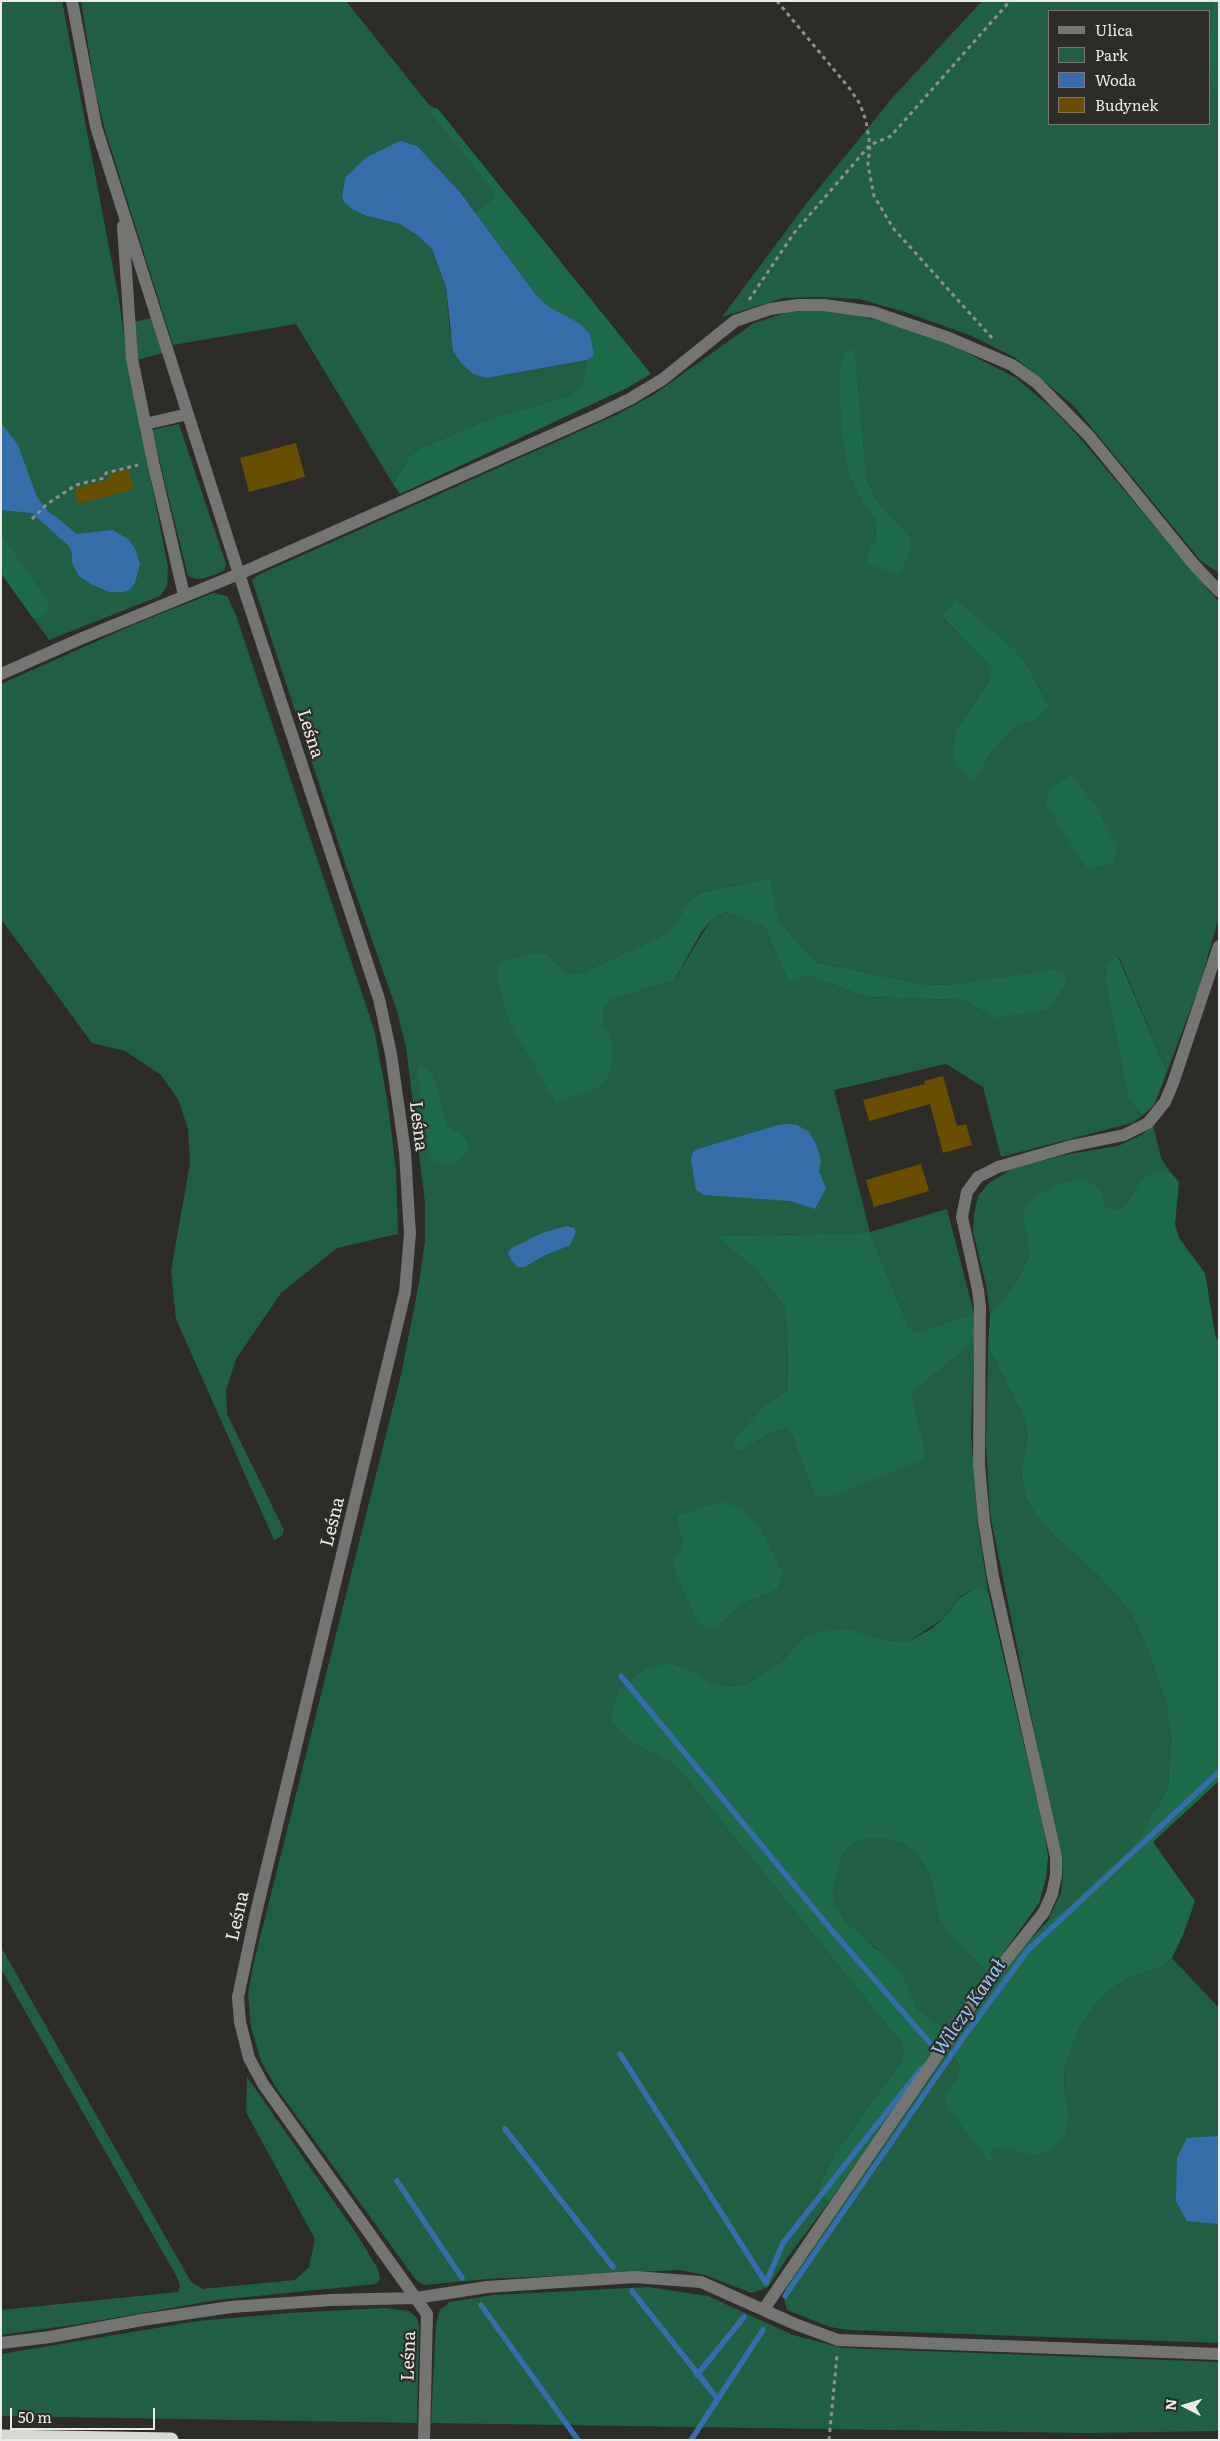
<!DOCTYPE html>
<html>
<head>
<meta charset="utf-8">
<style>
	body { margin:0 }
	#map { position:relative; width:1220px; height:2441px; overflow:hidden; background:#2d2c29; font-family:Literata,serif }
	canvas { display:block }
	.frame { position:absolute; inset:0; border:2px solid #ebeae8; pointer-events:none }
	.legend { position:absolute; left:1048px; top:10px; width:162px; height:115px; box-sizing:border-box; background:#2d2c29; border:1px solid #797875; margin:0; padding:6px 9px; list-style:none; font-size:15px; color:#ebeae8 }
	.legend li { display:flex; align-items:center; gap:10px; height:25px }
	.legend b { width:25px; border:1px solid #797875 }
	.north { position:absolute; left:1160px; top:2381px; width:50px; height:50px; -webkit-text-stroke:4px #2d2c29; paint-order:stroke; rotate:275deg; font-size:14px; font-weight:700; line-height:20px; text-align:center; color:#ebeae8 }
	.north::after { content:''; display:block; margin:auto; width:18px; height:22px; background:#ebeae8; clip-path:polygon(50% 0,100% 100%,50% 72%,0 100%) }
	.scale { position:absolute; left:10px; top:2408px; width:145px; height:22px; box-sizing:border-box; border:2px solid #ebeae8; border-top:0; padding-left:6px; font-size:15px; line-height:18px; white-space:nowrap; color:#ebeae8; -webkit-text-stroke:4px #2d2c29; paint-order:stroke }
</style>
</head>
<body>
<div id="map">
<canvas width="1220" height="2441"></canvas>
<div class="frame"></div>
<ul class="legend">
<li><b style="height:6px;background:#747472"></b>Ulica</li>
<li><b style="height:14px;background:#205f44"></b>Park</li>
<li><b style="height:14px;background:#366eac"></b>Woda</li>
<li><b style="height:14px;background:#684f00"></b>Budynek</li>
</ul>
<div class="north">N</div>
<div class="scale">50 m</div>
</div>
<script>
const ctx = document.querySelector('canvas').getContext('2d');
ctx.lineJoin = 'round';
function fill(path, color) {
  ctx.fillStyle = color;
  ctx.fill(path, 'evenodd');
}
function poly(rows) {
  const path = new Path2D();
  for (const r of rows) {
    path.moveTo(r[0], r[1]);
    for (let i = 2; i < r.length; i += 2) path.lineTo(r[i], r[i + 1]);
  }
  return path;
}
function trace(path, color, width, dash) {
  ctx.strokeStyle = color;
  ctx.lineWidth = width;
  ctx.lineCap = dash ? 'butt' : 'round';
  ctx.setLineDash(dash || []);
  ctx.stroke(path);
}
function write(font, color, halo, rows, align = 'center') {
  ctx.font = font + ' Literata,serif';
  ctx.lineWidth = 4.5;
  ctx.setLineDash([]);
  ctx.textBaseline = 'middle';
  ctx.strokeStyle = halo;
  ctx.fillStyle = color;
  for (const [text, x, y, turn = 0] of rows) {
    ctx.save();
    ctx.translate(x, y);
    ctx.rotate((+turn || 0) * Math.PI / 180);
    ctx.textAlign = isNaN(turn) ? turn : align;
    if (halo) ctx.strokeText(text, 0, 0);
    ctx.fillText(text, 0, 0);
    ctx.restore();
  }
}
const green = poly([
	[1,1,62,1,118,294,128,364,168,567,167,586,160,596,49,640,1,573],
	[81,1,346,1,430,106,432,116,492,187,494,195,488,203,475,212,460,192,417,146,365,158,345,178,342,196,367,216,400,224,417,235,432,249,446,287,450,332,487,378,587,360,582,385,571,395,490,419,420,448,409,457,393,484,296,324,173,345,105,130,96,94],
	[982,1,1219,1,1219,573,1201,561,1073,405,1014,357,972,336,905,312,859,299,817,297,783,298,722,317,806,204,894,96],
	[1049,11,1209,11,1209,124,1049,124],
	[818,310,853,314,906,328,956,347,1016,378,1055,411,1079,437,1219,602,1219,917,1200,984,1167,1072,1119,957,1107,963,1105,979,1128,1098,1142,1116,1132,1123,1001,1157,983,1087,946,1064,834,1090,870,1232,947,1209,974,1313,919,1332,909,1328,870,1233,718,1236,757,1271,784,1307,787,1329,788,1391,767,1404,740,1451,771,1433,786,1428,791,1433,815,1497,926,1453,912,1396,915,1390,974,1342,971,1434,978,1526,988,1591,978,1587,959,1597,944,1618,908,1642,887,1640,848,1629,806,1636,779,1664,747,1684,729,1686,710,1683,690,1670,669,1662,646,1668,618,1690,612,1710,612,1723,631,1743,661,1756,679,1769,903,2045,902,2060,835,2154,820,2184,818,2192,829,2202,790,2254,768,2287,752,2293,705,2275,680,2270,487,2279,424,2285,416,2280,277,2089,261,2061,251,2027,248,1993,253,1966,401,1375,419,1283,425,1241,425,1203,406,1047,396,1008,345,863,252,580,258,575,616,415,653,395,754,323,789,312],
	[856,362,867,480,875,498,908,535,871,546,876,537,875,519,840,368],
	[942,618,1017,652,1029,669,1049,706,1037,719,1013,729,991,753,974,780,957,729,988,682,993,668],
	[771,878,776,910,781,923,815,962,927,985,958,984,995,1018,963,1000,866,997,807,975,789,983,765,928,726,912,711,920,674,980,611,1000,603,1009,603,1024,608,1032,547,954,567,973,584,972,666,934,677,921,685,906,699,893],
	[421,1064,434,1076,448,1126,463,1134,471,1148,457,1162,417,1070],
	[676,1516,777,1590,740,1605,720,1625,673,1559,681,1551,682,1538],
	[151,318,163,353,137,360,135,322],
	[179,424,226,564,224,571,205,578,196,579,188,576,152,430],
	[213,593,227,596,236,615,374,1029,388,1104,396,1171,398,1234,337,1248,281,1293,236,1359,226,1391,227,1414,284,1530,282,1536,274,1540,176,1319,171,1271,190,1163,188,1129,178,1099,160,1074,125,1051,92,1043,1,919,1,684,135,624],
	[1153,1125,1161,1158,1171,1173,1160,1171,1134,1190,1125,1206,1115,1211,1106,1207,1102,1192,1022,1218,1027,1234,1029,1257,1016,1282,990,1316,987,1289,973,1232,974,1214,978,1196,989,1183,1013,1168,1069,1154,1118,1146,1143,1134],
	[988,1346,1026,1422,1027,1445,1021,1469,1025,1495,1036,1516,1059,1540,1099,1576,1130,1611,1146,1645,1166,1703,1171,1735,1168,1785,1162,1799,1149,1819,1143,1837,1067,1908,1047,1922,1061,1893,1063,1873,990,1514,986,1443],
	[869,1838,886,1838,902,1843,917,1852,931,1878,939,1919,955,1942,989,1973,949,2029,932,2021,918,2009,909,1989,875,1947,859,1935,846,1922,835,1903,833,1888,844,1851,857,1842],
	[1,1947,191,2282,203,2289,295,2280,309,2267,315,2239,246,2112,247,2077,356,2233,378,2269,380,2279,376,2284,217,2300,79,2324,1,2335,1,2310,178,2292,180,2287,178,2279,1,1969],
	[1172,1958,1219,2008,1219,2343,849,2330,830,2327,787,2310,783,2294,787,2286,950,2047,959,2064,957,2079,990,2163,992,2150,1002,2147,1015,2149,1069,2112,1065,2098,1064,2069,1080,2027,1098,2001,1115,1986,1134,1976,1161,1967],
	[648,2287,708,2296,793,2335,843,2348,1219,2362,1219,2431,1086,2433,431,2423,436,2324,440,2310,450,2302,493,2295],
	[385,2308,409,2311,417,2318,419,2326,417,2423,1,2416,1,2354,198,2321,289,2313]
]);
const forest = poly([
	[1215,1,1219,1,1219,92,1212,87,1209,51],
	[430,106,438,109,651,374,629,387,400,494,393,484,409,457,420,448,490,419,571,395,582,385,587,360,594,354,579,323,549,308,537,296,475,212,488,203,494,195,492,188,432,116],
	[853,348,856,362,867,480,875,498,908,535,912,548,899,575,867,563,871,546,876,537,875,519,862,500,849,473,841,427,840,368,845,351],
	[1,535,45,597,49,607,42,617,32,617,1,573],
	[956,600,1017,652,1029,669,1049,706,1037,719,1013,729,991,753,974,781,955,765,953,752,957,729,988,682,992,668,942,617],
	[1071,775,1095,805,1117,847,1114,862,1088,870,1046,805,1051,788],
	[771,878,776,910,781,923,815,962,927,985,958,984,1054,970,1063,971,1066,983,1049,1009,995,1018,963,1000,866,997,807,975,789,983,765,928,726,912,711,920,702,931,674,980,611,1000,603,1009,603,1024,608,1032,613,1048,610,1074,600,1086,556,1103,511,1025,496,977,500,962,534,954,547,954,567,973,584,972,666,934,677,921,685,906,699,893],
	[1118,957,1167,1072,1154,1105,1142,1116,1128,1098,1105,979,1107,963],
	[421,1064,434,1076,448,1126,463,1134,471,1148,457,1162,444,1165,434,1161,430,1154,417,1070],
	[1160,1171,1171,1173,1179,1182,1175,1224,1179,1238,1205,1273,1215,1334,1219,1343,1219,1781,1153,1842,1195,1901,1183,1935,1172,1958,1161,1967,1134,1976,1115,1986,1098,2001,1080,2027,1064,2069,1065,2098,1069,2112,1065,2135,1051,2151,1035,2155,1002,2147,992,2150,991,2164,950,2110,944,2096,957,2079,959,2065,950,2047,1008,1966,1029,1941,1047,1922,1067,1908,1142,1837,1149,1819,1162,1799,1168,1785,1171,1735,1166,1703,1146,1645,1130,1611,1099,1576,1059,1540,1036,1516,1025,1495,1021,1469,1027,1445,1026,1422,988,1346,990,1316,1016,1282,1029,1257,1027,1234,1022,1218,1028,1202,1056,1185,1086,1179,1102,1192,1106,1207,1115,1210,1125,1206,1134,1190,1146,1177],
	[870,1233,909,1328,919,1332,974,1313,974,1342,915,1390,912,1396,926,1453,921,1461,832,1495,815,1497,791,1433,786,1428,771,1433,740,1451,733,1448,736,1437,767,1404,788,1391,787,1329,784,1307,757,1271,717,1236],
	[721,1502,742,1508,759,1527,783,1574,777,1590,740,1605,720,1625,711,1629,698,1623,673,1566,673,1559,681,1551,682,1539,676,1516],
	[978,1587,988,1591,1043,1826,1048,1856,1046,1878,1039,1903,989,1973,955,1942,939,1919,931,1878,917,1852,902,1843,886,1838,869,1838,857,1842,844,1851,833,1888,835,1903,846,1922,896,1967,909,1989,918,2009,932,2021,949,2029,829,2202,818,2192,820,2184,835,2154,902,2060,903,2045,679,1769,661,1756,631,1743,612,1723,612,1710,618,1690,646,1668,669,1662,690,1670,710,1683,729,1686,747,1684,779,1664,806,1636,831,1630,848,1629,887,1640,908,1642,931,1629,944,1618,959,1598]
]);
const water = poly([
	[400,141,417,146,460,192,537,296,549,307,579,323,590,334,594,355,587,360,487,378,473,374,462,364,453,351,446,287,432,249,417,235,400,224,367,216,352,209,344,202,342,197,345,178,365,158],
	[1,423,18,445,37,497,47,510,77,534,112,530,128,539,135,548,140,564,135,583,130,590,124,592,109,592,91,584,79,576,72,563,72,553,69,546,32,513,1,510],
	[788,1124,797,1125,809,1132,816,1144,821,1160,819,1172,826,1188,815,1209,790,1201,704,1195,696,1190,691,1159,693,1152,698,1149,778,1125],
	[566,1226,574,1228,576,1232,570,1245,541,1257,525,1267,518,1267,512,1261,508,1253,512,1248,542,1233],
	[1219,2136,1219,2224,1187,2221,1176,2201,1177,2158,1187,2138]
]);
const stream = poly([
	[621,1676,834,1933,936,2050,933,2054],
	[620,2054,766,2283],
	[505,2129,613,2267],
	[397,2181,462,2278],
	[766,2283,783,2243,921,2069],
	[632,2291,717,2398],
	[785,2296,963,2038,1028,1950,1219,1772],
	[481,2305,578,2440],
	[697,2375,744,2317],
	[691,2440,763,2330]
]);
const building = poly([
	[296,443,305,477,249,492,240,458],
	[128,469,134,489,78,504,74,489,110,479,109,474],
	[943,1076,957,1126,966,1124,972,1145,943,1153,930,1104,869,1121,863,1100,925,1084,924,1081],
	[921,1164,929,1191,874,1207,866,1180]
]);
const path = poly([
	[749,300,794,233,870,145,866,121,860,104,850,89,777,1],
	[992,338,893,228,874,196,868,165,870,145,891,136,1010,1],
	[32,519,47,504,76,485,104,478,106,473,138,465],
	[829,2440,837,2355]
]);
const minor = poly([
	[72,1,96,127,239,574,379,999,391,1054,405,1152,410,1234,405,1292,255,1917,238,1997,240,2022,249,2058,263,2084,427,2314,424,2440],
	[123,226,132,359,153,462,184,595],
	[145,424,188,414],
	[1,674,80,639,239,574,597,415,630,399,663,379,735,321,770,309,798,305,824,305,873,312,949,338,1012,365,1036,382,1089,436,1195,566,1219,591],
	[764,2309,982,1990,1044,1912,1052,1894,1056,1875,1056,1857,993,1577,984,1521,979,1465,980,1307,978,1290,962,1217,967,1192,978,1177,998,1167,1071,1146,1124,1135,1148,1123,1165,1102,1173,1083,1219,946],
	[1,2343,50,2337,142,2320,231,2307,331,2300,416,2298,487,2287,635,2277,701,2282,795,2324,838,2340,1219,2354]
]);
const highway = poly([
	[1,2437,171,2440]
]);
const streetNames = [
	["Leśna",310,734,72],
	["Leśna",418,1126,83],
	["Leśna",333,1522,-76],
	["Leśna",238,1916,-77],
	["Leśna",409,2356,-88]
];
const waterNames = [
	["Wilczy Kanał",969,2008,-55]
];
fill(green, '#205f44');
fill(forest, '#1d6a4a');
fill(water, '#366eac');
trace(stream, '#366eac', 5.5);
fill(building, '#684f00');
trace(path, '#908f8d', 3, [4, 4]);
trace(minor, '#747472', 12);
trace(highway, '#d9d7d4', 15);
write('18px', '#ebeae8', '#2d2c29', streetNames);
write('italic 19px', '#9bc6fa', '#2d2c29', waterNames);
</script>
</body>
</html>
